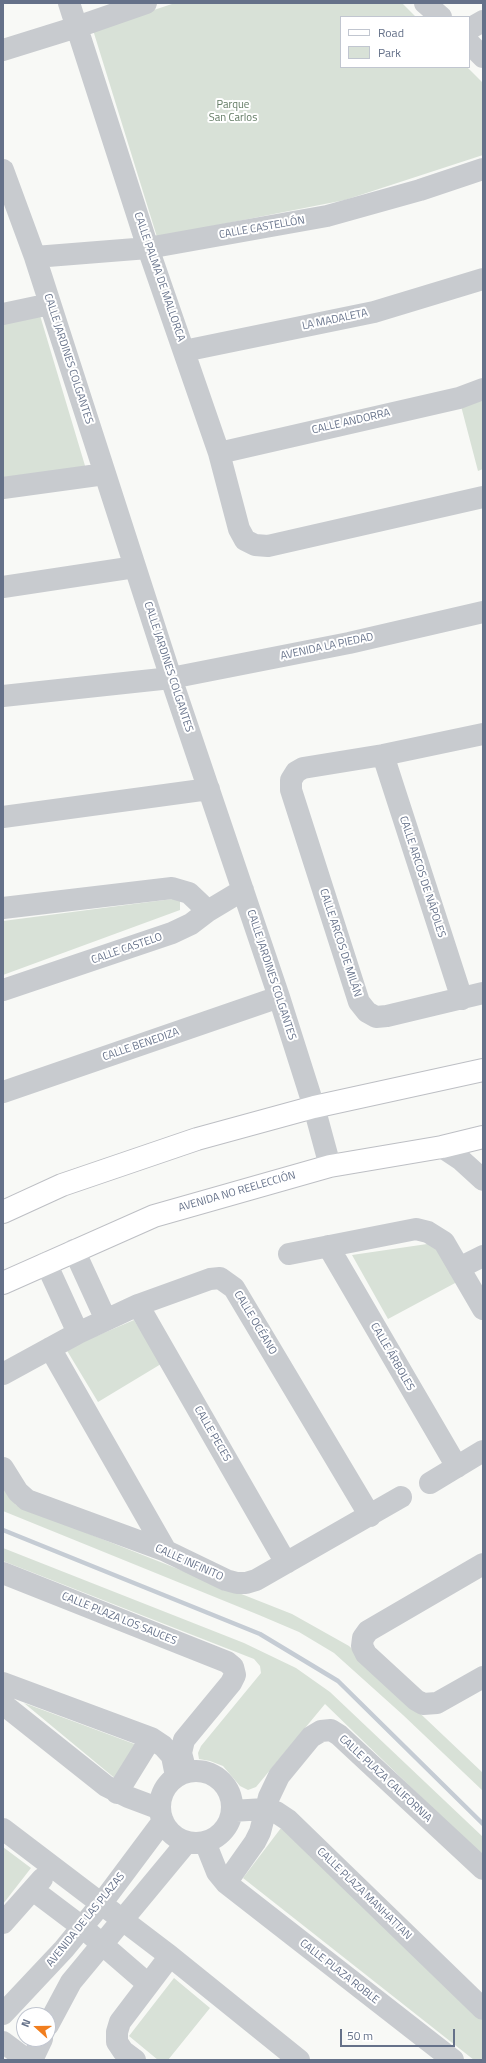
<!DOCTYPE html>
<html>
<head>
<meta charset="utf-8">
<style>
	body { margin:0 }
	#map { position:relative; width:486px; height:2063px; overflow:hidden; background:#f8f9f6; font-family:"Titillium Web",sans-serif }
	canvas { display:block }
	.frame { position:absolute; inset:0; border:4px solid #657189; pointer-events:none }
	.legend { position:absolute; left:340px; top:16px; width:130px; height:52px; box-sizing:border-box; background:#fff; border:1px solid #c1c6d0; margin:0; padding:5px 7px; list-style:none; font-size:12px; color:#657189 }
	.legend li { display:flex; align-items:center; gap:8px; height:20px }
	.legend b { width:20px; border:1px solid #c1c6d0 }
	.north { position:absolute; left:16px; top:2007px; width:40px; height:40px; box-sizing:border-box; background:#fff; border:1px solid #c1c6d0; border-radius:50%; rotate:291deg; font-size:11px; font-weight:700; line-height:16px; text-align:center; color:#657189 }
	.north::after { content:''; display:block; margin:auto; width:14px; height:18px; background:#f17e1e; clip-path:polygon(50% 0,100% 100%,50% 72%,0 100%) }
	.scale { position:absolute; left:340px; top:2029px; width:115px; height:18px; box-sizing:border-box; border:2px solid #657189; border-top:0; padding-left:5px; font-size:12px; line-height:14px; white-space:nowrap; color:#657189; -webkit-text-stroke:3px #fff; paint-order:stroke }
</style>
</head>
<body>
<div id="map">
<canvas width="486" height="2063"></canvas>
<div class="frame"></div>
<ul class="legend">
<li><b style="height:5px;background:#fff"></b>Road</li>
<li><b style="height:11px;background:#d8e1d7"></b>Park</li>
</ul>
<div class="north">N</div>
<div class="scale">50 m</div>
</div>
<script>
const ctx = document.querySelector('canvas').getContext('2d');
ctx.lineJoin = 'round';
function fill(path, color) {
  ctx.fillStyle = color;
  ctx.fill(path, 'evenodd');
}
function poly(rows) {
  const path = new Path2D();
  for (const r of rows) {
    if (r.length === 3) {
      path.moveTo(r[0] + r[2], r[1]);
      path.arc(r[0], r[1], r[2], 0, 2 * Math.PI);
      continue;
    }
    path.moveTo(r[0], r[1]);
    for (let i = 2; i < r.length; i += 2) path.lineTo(r[i], r[i + 1]);
  }
  return path;
}
function trace(path, color, width, dash) {
  ctx.strokeStyle = color;
  ctx.lineWidth = width;
  ctx.lineCap = dash ? 'butt' : 'round';
  ctx.setLineDash(dash || []);
  ctx.stroke(path);
}
function write(font, color, halo, rows, align = 'center') {
  ctx.font = font + ' "Titillium Web",sans-serif';
  ctx.lineWidth = 4;
  ctx.setLineDash([]);
  ctx.textBaseline = 'middle';
  ctx.strokeStyle = halo;
  ctx.fillStyle = color;
  for (const [text, x, y, turn = 0] of rows) {
    ctx.save();
    ctx.translate(x, y);
    ctx.rotate((+turn || 0) * Math.PI / 180);
    ctx.textAlign = isNaN(turn) ? turn : align;
    if (halo) ctx.strokeText(text, 0, 0);
    ctx.fillText(text, 0, 0);
    ctx.restore();
  }
}
const green = poly([
	[175,3,402,3,416,17,341,17,341,67,467,67,483,83,483,155,345,200,157,237,93,30],
	[39,312,86,469,3,479,3,320],
	[483,399,483,469,478,471,461,406],
	[180,898,180,910,3,975,3,921],
	[434,1243,457,1282,388,1319,352,1255],
	[134,1320,161,1364,98,1402,66,1349],
	[3,1485,16,1505,292,1614,349,1646,483,1773,483,1791,403,1715,334,1653,299,1632,259,1615,3,1511],
	[3,1548,244,1643,296,1668,330,1692,483,1837,483,1857,325,1704,256,1787,248,1790,240,1786,223,1766,210,1761,199,1759,198,1753,201,1746,261,1673,260,1666,254,1659,3,1561],
	[24,1703,137,1745,117,1780],
	[281,1828,483,2020,483,2060,474,2060,243,1878],
	[3,1847,31,1868,3,1904],
	[174,1978,210,2008,168,2060,158,2060,129,2036]
]);
const stream = poly([
	[3,1530,260,1634,338,1681,483,1824]
]);
const minor = poly([
	[69,3,148,248,219,453,239,529,245,540,255,545,268,546,483,497],
	[425,3,441,17],
	[469,29,483,21],
	[469,43,483,57],
	[3,50,77,27,146,3],
	[3,170,35,257,171,678,279,997,314,1107,330,1166],
	[35,257,148,248,327,216,420,190,483,169],
	[3,314,50,304],
	[184,351,374,312,483,279],
	[219,453,459,398,483,389],
	[3,488,105,474],
	[3,587,135,567],
	[3,696,171,678,349,643,483,612],
	[483,734,383,755,303,768,296,772,291,780,291,790,359,1002,367,1012,376,1017,387,1016,483,993],
	[383,755,462,999],
	[3,817,209,789],
	[3,908,172,888,189,893,208,911],
	[3,990,172,933,191,924,208,911,243,890],
	[3,1092,279,997],
	[442,1147,460,1159,483,1180],
	[328,1246,457,1467],
	[74,1250,106,1320],
	[289,1254,416,1229,428,1232,444,1242,483,1309],
	[46,1263,78,1333],
	[459,1268,483,1256],
	[138,1305,286,1563],
	[50,1348,166,1551],
	[3,1374,78,1333,138,1305,210,1279,220,1278,234,1288,370,1516],
	[3,1468,18,1492,27,1500,166,1551,226,1580,237,1583,246,1583,256,1580,401,1497],
	[430,1483,483,1451],
	[483,1564,368,1631,363,1638,362,1646,366,1654,416,1700,423,1704,437,1703,483,1677],
	[3,1573,227,1662,233,1667,235,1675,231,1683,184,1740,181,1753,186,1772],
	[3,1683,151,1738,163,1746,172,1756,176,1776],
	[3,1704,106,1786,128,1797,160,1809],
	[196,1807,36],
	[117,1793,151,1738],
	[232,1811,265,1809,276,1812,288,1820,483,2009],
	[3,1829,170,1956,299,2060],
	[205,1842,217,1872,226,1883,453,2060],
	[226,1883,255,1842,260,1832,269,1797,279,1776,311,1737,321,1731,331,1730,339,1735,483,1869],
	[33,1890,82,1927,148,1984],
	[3,1923,42,1879],
	[3,2014,64,1949,101,1904,163,1821],
	[48,2025,71,1982,187,1842],
	[3,2042,27,2060],
	[32,2060,42,2039],
	[135,2060,123,2051,117,2042,117,2032,120,2022,170,1956]
]);
const major = poly([
	[3,1212,62,1185,197,1139,314,1107,483,1070],
	[3,1283,154,1216,330,1166,442,1147,483,1137]
]);
const parkNames = [
	["Parque",233,105],
	["San Carlos",233,118]
];
const streetNames = [
	["CALLE CASTELLÓN",262,228,-10],
	["CALLE PALMA DE MALLORCA",159,277,71],
	["LA MADALETA",335,320,-12],
	["CALLE JARDINES COLGANTES",68,359,72],
	["CALLE ANDORRA",351,422,-13],
	["AVENIDA LA PIEDAD",327,647,-12],
	["CALLE JARDINES COLGANTES",168,667,72],
	["CALLE ARCOS DE NÁPOLES",422,877,72],
	["CALLE ARCOS DE MILÁN",340,943,72],
	["CALLE CASTELO",127,949,-19],
	["CALLE JARDINES COLGANTES",271,975,72],
	["CALLE BENEDIZA",141,1045,-19],
	["AVENIDA NO REELECCIÓN",237,1192,-16],
	["CALLE OCÉANO",255,1323,59],
	["CALLE ÁRBOLES",392,1357,60],
	["CALLE PECES",212,1434,60],
	["CALLE INFINITO",189,1563,24],
	["CALLE PLAZA LOS SAUCES",119,1619,22],
	["CALLE PLAZA CALIFORNIA",385,1779,43],
	["CALLE PLAZA MANHATTAN",364,1894,44],
	["AVENIDA DE LAS PLAZAS",86,1920,-51],
	["CALLE PLAZA ROBLE",339,1972,38]
];
fill(green, '#d8e1d7');
trace(stream, '#c5ccd4', 4.5);
trace(major, '#bdbfc4', 24);
trace(minor, '#c8cbcf', 22);
trace(major, '#fff', 22);
write('11px', '#617a62', '#fff', parkNames);
write('11px', '#657189', '#fff', streetNames);
</script>
</body>
</html>
